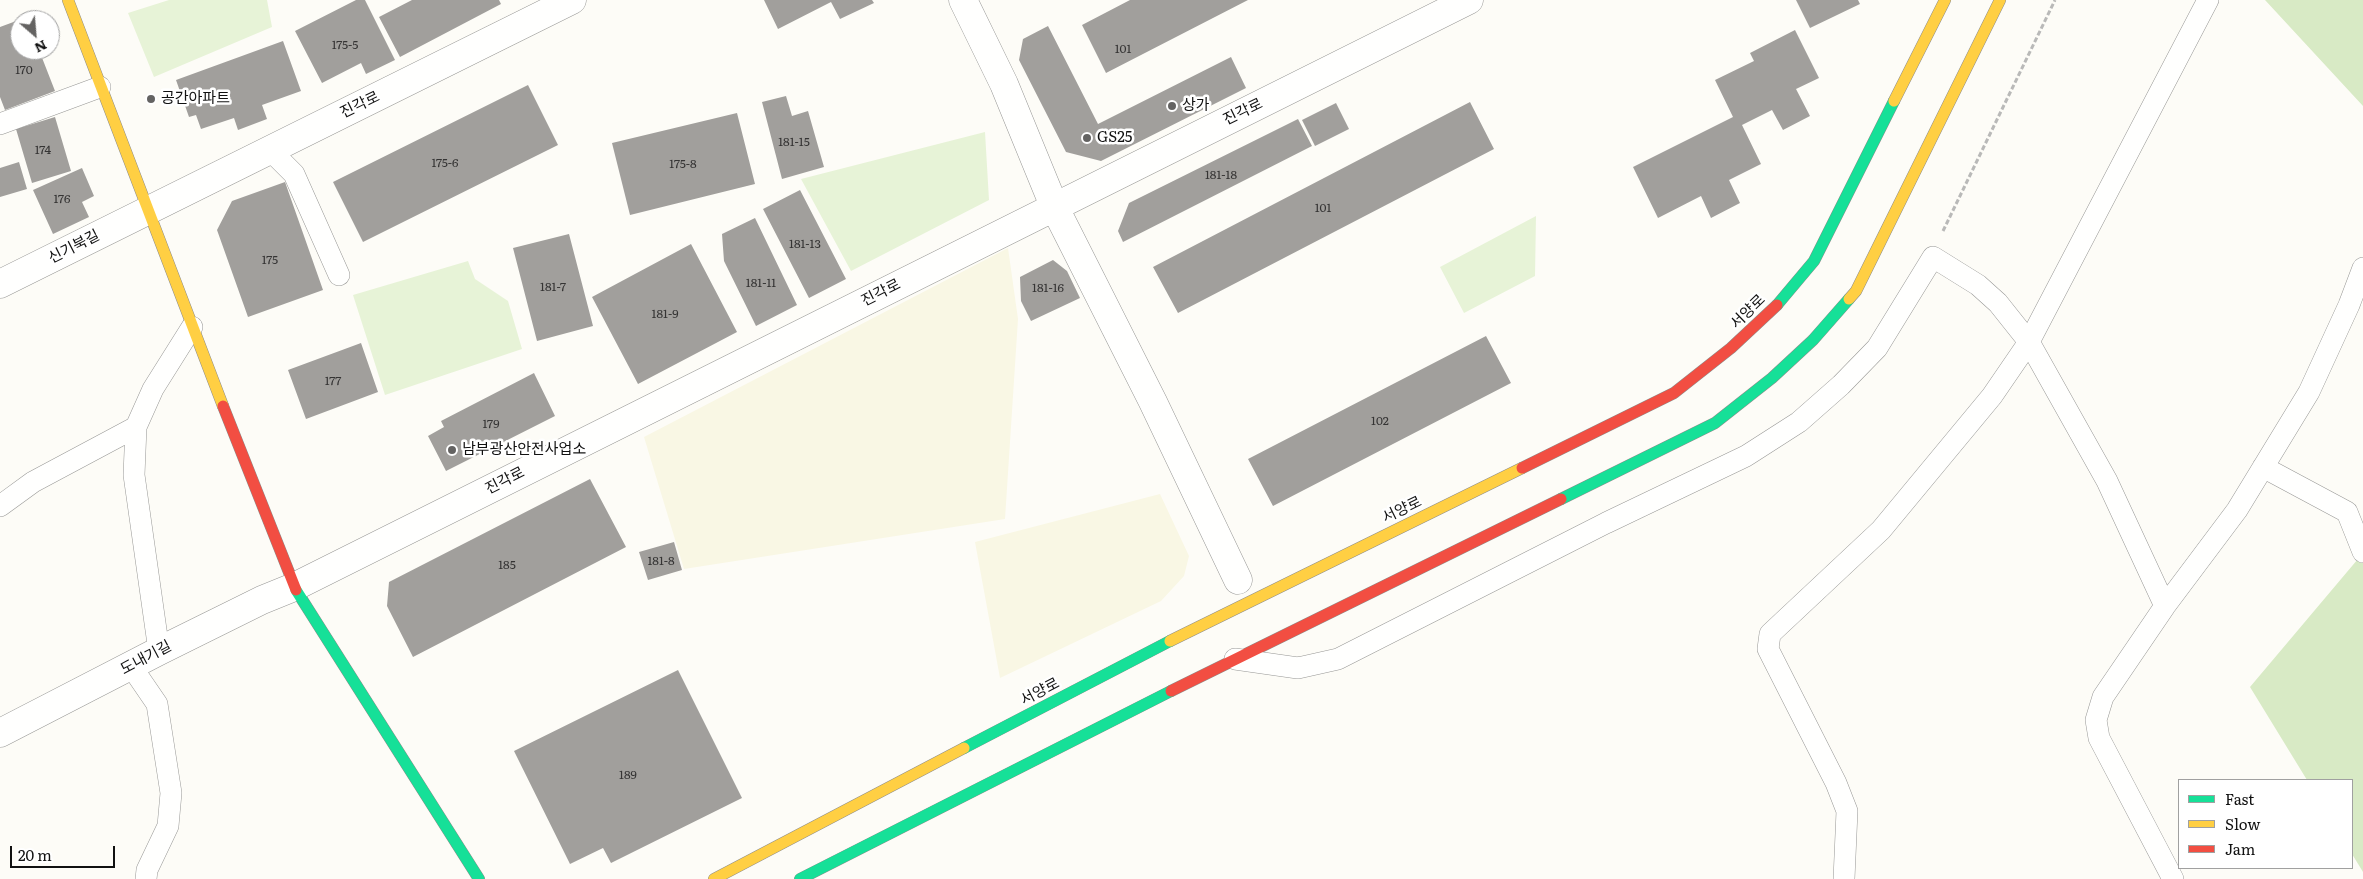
<!DOCTYPE html>
<html>
<head>
<meta charset="utf-8">
<style>
	body { margin:0 }
	#map { position:relative; width:2363px; height:879px; overflow:hidden; background:#fdfcf7; font-family:Literata,serif }
	canvas { display:block }
	.legend { position:absolute; left:2178px; top:779px; width:175px; height:90px; box-sizing:border-box; background:#fff; border:1px solid #a0a0a0; margin:0; padding:6px 9px; list-style:none; font-size:15px; color:#111 }
	.legend li { display:flex; align-items:center; gap:10px; height:25px }
	.legend b { width:25px; border:1px solid #a0a0a0 }
	.north { position:absolute; left:10px; top:10px; width:50px; height:50px; box-sizing:border-box; background:#fff; border:1px solid #a0a0a0; border-radius:50%; rotate:153deg; font-size:14px; font-weight:700; line-height:20px; text-align:center; color:#111 }
	.north::after { content:''; display:block; margin:auto; width:18px; height:22px; background:#646362; clip-path:polygon(50% 0,100% 100%,50% 72%,0 100%) }
	.scale { position:absolute; left:10px; top:846px; width:105px; height:22px; box-sizing:border-box; border:2px solid #111; border-top:0; padding-left:6px; font-size:15px; line-height:18px; white-space:nowrap; color:#111; -webkit-text-stroke:4px #fff; paint-order:stroke }
</style>
</head>
<body>
<div id="map">
<canvas width="2363" height="879"></canvas>
<ul class="legend">
<li><b style="height:6px;background:#16e098"></b>Fast</li>
<li><b style="height:6px;background:#ffcf43"></b>Slow</li>
<li><b style="height:6px;background:#f24e42"></b>Jam</li>
</ul>
<div class="north">N</div>
<div class="scale">20 m</div>
</div>
<script>
const ctx = document.querySelector('canvas').getContext('2d');
ctx.lineJoin = 'round';
function fill(path, color) {
  ctx.fillStyle = color;
  ctx.fill(path, 'evenodd');
}
function poly(rows) {
  const path = new Path2D();
  for (const r of rows) {
    path.moveTo(r[0], r[1]);
    for (let i = 2; i < r.length; i += 2) path.lineTo(r[i], r[i + 1]);
  }
  return path;
}
function trace(path, color, width, dash) {
  ctx.strokeStyle = color;
  ctx.lineWidth = width;
  ctx.lineCap = dash ? 'butt' : 'round';
  ctx.setLineDash(dash || []);
  ctx.stroke(path);
}
function write(font, color, halo, rows, align = 'center') {
  ctx.font = font + ' Literata,"Noto Sans KR",serif';
  ctx.lineWidth = 5;
  ctx.setLineDash([]);
  ctx.textBaseline = 'middle';
  ctx.strokeStyle = halo;
  ctx.fillStyle = color;
  for (const [text, x, y, turn = 0] of rows) {
    ctx.save();
    ctx.translate(x, y);
    ctx.rotate((+turn || 0) * Math.PI / 180);
    ctx.textAlign = isNaN(turn) ? turn : align;
    if (halo) ctx.strokeText(text, 0, 0);
    ctx.fillText(text, 0, 0);
    ctx.restore();
  }
}
const farmland = poly([
	[1008,248,1018,319,1005,519,684,569,644,437],
	[1160,494,1189,556,1184,576,1161,601,1000,678,975,542]
]);
const green = poly([
	[169,0,267,0,272,27,154,77,128,13],
	[985,132,989,200,851,271,801,179],
	[1536,216,1535,276,1464,313,1440,267],
	[468,261,475,279,508,301,522,349,385,395,353,295]
]);
const forest = poly([
	[2265,0,2363,0,2363,106],
	[2363,553,2363,872,2352,854,2352,780,2307,780,2250,687]
]);
const building = poly([
	[356,0,365,0,395,60,366,74,361,63,322,83,295,31],
	[412,0,499,0,501,4,400,57,379,17],
	[764,0,872,0,874,3,840,19,831,2,778,29],
	[1130,0,1248,0,1106,73,1082,25],
	[1796,0,1858,0,1860,4,1810,28],
	[27,17,28,20,20,20,20,50,39,50,55,91,5,110,0,97,0,27],
	[1048,26,1098,124,1231,57,1246,88,1101,161,1066,152,1019,60,1023,39],
	[1795,30,1819,78,1796,89,1810,116,1783,130,1772,110,1742,125,1761,164,1729,180,1740,203,1711,218,1701,196,1658,218,1633,167,1733,117,1715,80,1754,61,1750,53],
	[283,41,301,91,262,105,267,119,238,130,234,118,201,129,196,115,189,117,176,80],
	[528,85,558,145,363,242,333,182],
	[786,96,792,116,808,111,824,167,782,179,762,102],
	[1470,102,1494,149,1178,313,1153,267],
	[1336,103,1349,129,1315,146,1302,120],
	[737,113,755,184,630,215,612,143],
	[55,117,71,171,32,183,16,129],
	[1298,119,1312,146,1123,242,1118,231,1129,203],
	[19,162,27,189,0,197,0,168],
	[82,168,94,196,82,202,89,217,53,234,33,190],
	[285,182,323,290,248,317,217,230,232,201],
	[800,190,846,279,809,298,763,209],
	[755,218,797,305,756,326,724,261,722,234],
	[569,234,593,326,537,341,513,248],
	[691,244,737,332,638,384,592,297],
	[1053,260,1067,271,1080,298,1031,321,1021,301,1020,277],
	[1486,336,1511,383,1273,506,1248,459],
	[361,343,378,392,306,419,288,370],
	[534,373,555,416,446,471,428,436,444,427,441,421],
	[590,479,626,547,413,657,387,606,389,582],
	[674,542,682,570,648,580,639,552],
	[678,670,742,798,611,863,603,848,570,864,514,751]
]);
const path = poly([
	[1943,231,2055,0]
]);
const lane = poly([
	[0,124,100,87],
	[269,149,294,174,339,275],
	[2263,467,2347,512,2363,552],
	[0,506,33,482,136,427],
	[159,651,134,475,136,427,153,389,192,327],
	[1235,659,1298,668,1338,659,1606,523,1746,456,1799,422,1841,385,1877,348,1933,257,1978,285,1998,303,2029,342,2107,481,2165,606],
	[131,666,157,704,171,793,168,826,147,870,146,879],
	[1844,879,1847,811,1836,783,1768,649,1770,634,1881,530,1992,396,2029,342,2208,0],
	[2173,879,2099,738,2096,720,2103,697,2165,606,2237,510,2309,392,2349,305,2363,268]
]);
const street = poly([
	[963,0,1004,84,1054,206,1153,402,1238,580],
	[0,284,572,0],
	[0,733,159,651,262,600,294,587,1469,0]
]);
const fast = poly([
	[1777,305,1814,261,1894,101],
	[1561,499,1715,423,1772,378,1813,340,1849,299],
	[296,590,479,879],
	[964,748,1170,641],
	[800,879,1171,691]
]);
const slow = poly([
	[68,0,223,406],
	[1894,101,1945,0],
	[1849,299,1856,291,2000,0],
	[1170,641,1522,468],
	[714,879,964,748]
]);
const jam = poly([
	[223,406,296,590],
	[1522,468,1674,393,1731,348,1777,305],
	[1171,691,1561,499]
]);
const markers = [
	[151,99,5,"#646362"],
	[1172,106,5,"#646362"],
	[1087,138,5,"#646362"],
	[452,450,5,"#646362"]
];
const numberNames = [
	["175-5",345,45],
	["101",1123,49],
	["170",24,70],
	["181-15",794,142],
	["174",43,150],
	["175-6",445,163],
	["175-8",683,164],
	["181-18",1221,175],
	["176",62,199],
	["101",1323,208],
	["181-13",805,244],
	["175",270,260],
	["181-11",761,283],
	["181-7",553,287],
	["181-16",1048,288],
	["181-9",665,314],
	["177",333,381],
	["102",1380,421],
	["179",491,424],
	["181-8",661,561],
	["185",507,565],
	["189",628,775]
];
const poiNames = [
	["공간아파트",161,99],
	["상가",1182,106],
	["GS25",1097,138],
	["남부광산안전사업소",462,450]
];
const streetNames = [
	["진각로",360,105,-26],
	["진각로",1243,112,-26],
	["신기북길",74,247,-27],
	["진각로",881,293,-27],
	["서양로",1748,312,-44],
	["진각로",505,481,-27],
	["서양로",1402,510,-26],
	["도내기길",146,658,-28],
	["서양로",1040,692,-28]
];
fill(farmland, '#f9f7e4');
fill(green, '#e7f3d7');
fill(forest, '#d8eac5');
fill(building, '#a19f9c');
trace(lane, '#979795', 22);
trace(street, '#979795', 29);
trace(fast, '#8e8d8b', 12);
trace(slow, '#8e8d8b', 12);
trace(jam, '#8e8d8b', 12);
trace(path, '#b9b9b8', 3, [5, 2.5]);
trace(lane, '#fffffe', 21);
trace(street, '#fffffe', 28);
trace(fast, '#16e098', 11);
trace(slow, '#ffcf43', 11);
trace(jam, '#f24e42', 11);
for (const [x, y, r, color] of markers) {
  const dot = new Path2D();
  dot.arc(x, y, r, 0, 2 * Math.PI);
  ctx.fillStyle = color;
  ctx.fill(dot);
  trace(dot, '#fff', 2);
}
write('12px', '#353434', null, numberNames);
write('15px', '#111', '#fff', poiNames, 'left');
write('15px', '#111', '#fff', streetNames);
</script>
</body>
</html>
